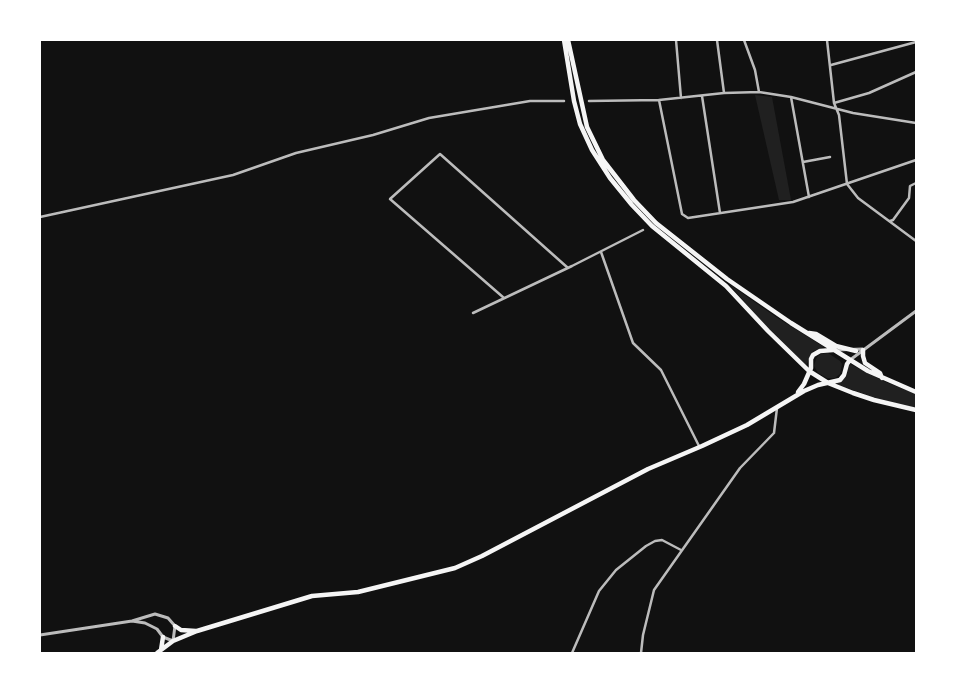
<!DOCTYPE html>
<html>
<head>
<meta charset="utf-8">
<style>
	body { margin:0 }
	#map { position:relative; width:956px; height:693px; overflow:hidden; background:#111; font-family:"DM Sans",sans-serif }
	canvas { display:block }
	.frame { position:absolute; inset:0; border:41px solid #fff; pointer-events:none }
</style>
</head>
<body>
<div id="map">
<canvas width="956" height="693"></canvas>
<div class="frame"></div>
</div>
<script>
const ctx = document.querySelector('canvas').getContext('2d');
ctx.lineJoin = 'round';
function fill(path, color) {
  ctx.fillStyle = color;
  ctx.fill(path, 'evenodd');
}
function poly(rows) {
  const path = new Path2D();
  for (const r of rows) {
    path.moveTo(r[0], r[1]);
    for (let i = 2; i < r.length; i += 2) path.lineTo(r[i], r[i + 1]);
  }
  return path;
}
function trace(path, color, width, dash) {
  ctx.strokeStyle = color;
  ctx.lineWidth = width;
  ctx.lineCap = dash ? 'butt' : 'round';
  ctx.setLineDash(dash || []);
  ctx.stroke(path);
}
const green = poly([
	[755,95,772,97,791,200,779,200],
	[729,284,776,317,824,347,813,351,806,366,768,329],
	[828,353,840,361,842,364,840,374,835,378,827,378,818,373,814,366,816,359,818,356,821,354],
	[850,364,883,381,916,394,916,408,875,398,836,384,847,376,848,368]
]);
const minor = poly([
	[676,40,681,98],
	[717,40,724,93],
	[744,40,755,70,759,92],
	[827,40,834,103,839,115,847,184,858,198,916,241],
	[831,65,916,42],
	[702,96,720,213],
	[791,97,809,197],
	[659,100,682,214,688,218,793,202,916,160],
	[589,101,659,100,724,93,759,92,791,97,853,113,916,123],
	[834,103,869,93,916,72],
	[803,162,830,157],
	[40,217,233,175,296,153,373,135,429,118,530,101,564,101],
	[890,221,893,220,909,198,910,186,916,183],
	[601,252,633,343,661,370,699,446],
	[504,298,390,199,440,154,568,268],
	[473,313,572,266,643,230],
	[572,653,599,591,616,570,646,546,655,541,662,540,681,550],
	[641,653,643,635,654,590,740,468,774,433,777,408]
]);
const tertiary = poly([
	[836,350,862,349],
	[850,360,916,311],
	[40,635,132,621,155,614,168,618,175,626,173,641,163,637,157,629,145,623,132,621]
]);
const primary = poly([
	[564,40,574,101,580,124,592,150,610,178,632,205,652,226,726,286,768,331,809,371,828,383,853,393,874,400,916,410],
	[568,40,587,127,603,160,634,200,656,223,727,279,791,323,868,371,916,392],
	[809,333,816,334,836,346,856,351],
	[863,350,863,356,865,363,880,373,882,378],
	[798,392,804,384,811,368,811,359,813,355,820,351,833,350],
	[175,626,181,630,196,631],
	[161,650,163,637],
	[157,653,173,641,197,631,312,596,358,592,455,568,482,556,648,469,702,446,747,425,804,391,818,385,840,380,844,375,847,364,850,360]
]);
fill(green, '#202020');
trace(minor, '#bcbcbc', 2.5);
trace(tertiary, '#bcbcbc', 3);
trace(primary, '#f5f5f5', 4.5);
</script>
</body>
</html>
